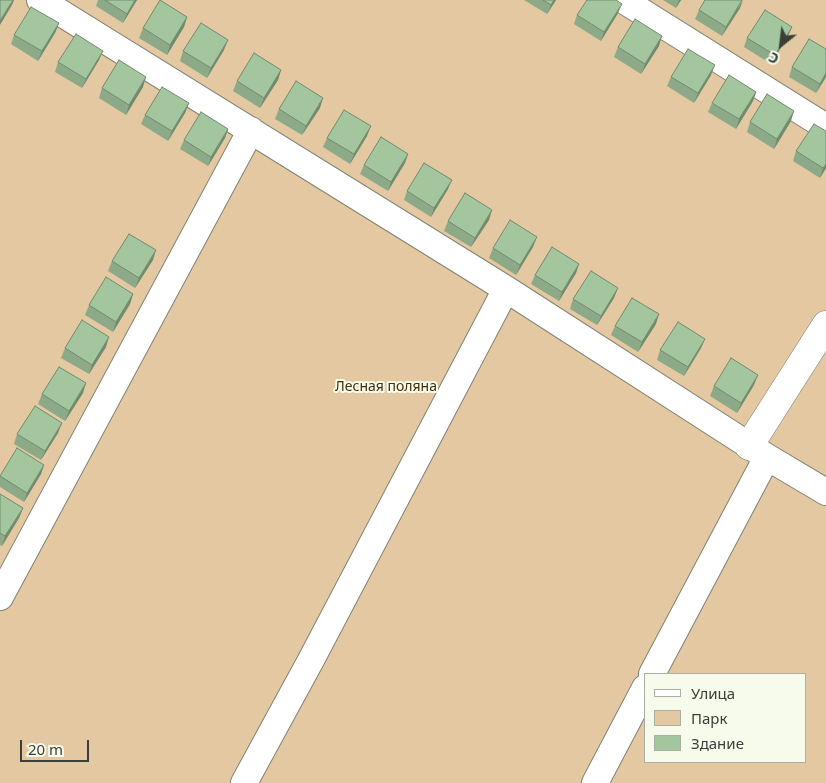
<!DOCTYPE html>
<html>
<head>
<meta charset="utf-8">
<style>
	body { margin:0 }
	#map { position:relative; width:826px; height:783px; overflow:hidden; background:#e9eddf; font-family:"Noto Sans",sans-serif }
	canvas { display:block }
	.legend { position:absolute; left:644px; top:673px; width:162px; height:90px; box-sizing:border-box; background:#f7fbec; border:1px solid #acafa4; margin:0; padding:6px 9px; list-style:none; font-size:15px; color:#3c3e38 }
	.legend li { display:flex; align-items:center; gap:10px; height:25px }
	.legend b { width:25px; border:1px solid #acafa4 }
	.north { position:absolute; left:756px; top:20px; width:50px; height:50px; -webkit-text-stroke:4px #f7fbec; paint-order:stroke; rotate:209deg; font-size:14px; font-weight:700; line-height:20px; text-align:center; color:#3c3e38 }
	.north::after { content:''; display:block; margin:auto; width:18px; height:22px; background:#3c3e38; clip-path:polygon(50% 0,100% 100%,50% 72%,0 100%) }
	.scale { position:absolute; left:20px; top:740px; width:69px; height:22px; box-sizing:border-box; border:2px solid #3c3e38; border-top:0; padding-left:6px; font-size:15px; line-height:18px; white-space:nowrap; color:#3c3e38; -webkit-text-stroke:4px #f7fbec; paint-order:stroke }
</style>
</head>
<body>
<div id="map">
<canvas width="826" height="783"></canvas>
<ul class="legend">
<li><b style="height:6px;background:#fff"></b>Улица</li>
<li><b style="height:14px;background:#e4c8a1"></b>Парк</li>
<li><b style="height:14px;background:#a3c69e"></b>Здание</li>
</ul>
<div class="north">С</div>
<div class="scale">20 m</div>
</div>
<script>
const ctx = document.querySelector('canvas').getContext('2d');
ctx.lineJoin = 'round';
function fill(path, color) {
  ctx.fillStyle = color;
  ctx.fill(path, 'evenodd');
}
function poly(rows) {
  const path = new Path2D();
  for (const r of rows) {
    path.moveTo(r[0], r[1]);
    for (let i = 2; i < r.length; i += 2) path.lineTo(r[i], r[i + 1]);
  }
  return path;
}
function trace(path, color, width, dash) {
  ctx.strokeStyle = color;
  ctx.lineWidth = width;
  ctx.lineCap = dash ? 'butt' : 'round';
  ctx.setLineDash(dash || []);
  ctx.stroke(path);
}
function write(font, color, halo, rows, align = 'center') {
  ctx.font = font + ' "Noto Sans",sans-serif';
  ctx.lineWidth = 4;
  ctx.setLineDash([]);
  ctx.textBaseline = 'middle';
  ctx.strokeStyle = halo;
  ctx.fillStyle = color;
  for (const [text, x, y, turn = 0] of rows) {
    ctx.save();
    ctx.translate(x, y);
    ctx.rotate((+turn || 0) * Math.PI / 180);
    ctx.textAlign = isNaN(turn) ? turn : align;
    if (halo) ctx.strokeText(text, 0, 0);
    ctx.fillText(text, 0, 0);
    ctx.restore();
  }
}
const green = poly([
	[0,0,826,0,826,783,0,783],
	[645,674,805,674,805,762,645,762]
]);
const minor = poly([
	[40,0,506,289,767,457,826,492],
	[623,0,826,127],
	[0,597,251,130],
	[652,674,767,457],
	[244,783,311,660,506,289],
	[595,783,645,688]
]);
const tertiary = poly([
	[749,446,826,325]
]);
const wall = poly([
	[98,0,137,0,123,23,96,6],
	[524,0,556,0,547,14],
	[663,0,681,0,676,8],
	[740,8,722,36,695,19,699,10],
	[618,13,601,41,574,24,577,15],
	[187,17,184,27,167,55,139,38,143,28],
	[59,23,55,33,38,61,11,44,14,35],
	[792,27,788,36,771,64,744,47,747,38],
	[659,46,641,74,614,57,618,47],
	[826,49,826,77,816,93,789,77,792,67],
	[224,50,207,78,180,61,183,51],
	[99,60,82,88,55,72,58,62],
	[281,70,278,80,260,108,233,91,237,81],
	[711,75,694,103,667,86,671,77],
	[143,87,126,115,99,98,102,88],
	[756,92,753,101,736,129,708,112,712,103],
	[189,103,185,113,168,141,141,124,145,115],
	[320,108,302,135,275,119,279,109],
	[791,121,774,149,747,132,750,122],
	[228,129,225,138,208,166,180,149,184,140],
	[826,131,826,168,820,178,793,161,796,151],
	[367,136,350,164,323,147,327,138],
	[408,154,405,163,388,191,360,174,364,165],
	[448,189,431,217,404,200,407,191],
	[489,220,471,247,444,231,448,221],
	[533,247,516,275,489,258,493,248],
	[153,260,135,288,108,271,112,261],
	[579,264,576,273,559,301,531,284,535,275],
	[133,294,130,304,113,332,85,315,89,305],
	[614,298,597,325,570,309,573,299],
	[656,324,638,352,611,335,615,326],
	[705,339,701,348,684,376,657,360,660,350],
	[106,347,89,374,61,358,65,348],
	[754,385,737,413,710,396,714,386],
	[83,393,65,421,38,404,42,394],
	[58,433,41,460,14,444,17,434],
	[44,465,41,474,24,502,0,487,0,476],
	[0,494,23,508,19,518,2,546,0,545]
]);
const shadedWall = poly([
	[13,0,14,0,12,5,0,25,0,21],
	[135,0,137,0,123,23,127,14],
	[554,0,556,0,547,14,551,5],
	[679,0,681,0,676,8],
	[743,0,740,8,722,36,726,27],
	[622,4,618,13,601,41,604,32],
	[187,17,184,27,167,55,170,45],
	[59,23,55,33,38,61,42,51],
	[792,27,788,36,771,64,775,55],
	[662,36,659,46,641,74,645,64],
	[228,40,224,50,207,78,211,68],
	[103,51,99,60,82,88,86,79],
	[715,65,711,75,694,103,698,93],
	[281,70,278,80,260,108,264,98],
	[826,73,826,77,816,93,820,84],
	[146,77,143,87,126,115,129,105],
	[756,92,753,101,736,129,739,119],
	[323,98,320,108,302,135,306,126],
	[189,103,185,113,168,141,172,131],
	[794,111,791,121,774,149,777,139],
	[371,126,367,136,350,164,354,154],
	[228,129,225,138,208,166,211,157],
	[408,154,405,163,388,191,391,182],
	[826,164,826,168,820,178,823,168],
	[452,180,448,189,431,217,434,208],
	[492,210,489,220,471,247,475,238],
	[537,237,533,247,516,275,520,265],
	[156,250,153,260,135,288,139,278],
	[579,264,576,273,559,301,562,292],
	[618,288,614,298,597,325,601,316],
	[133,294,130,304,113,332,116,322],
	[659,314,656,324,638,352,642,342],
	[109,337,106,347,89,374,92,365],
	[705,339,701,348,684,376,688,367],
	[758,375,754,385,737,413,741,403],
	[86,383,83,393,65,421,69,411],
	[62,423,58,433,41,460,45,451],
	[44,465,41,474,24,502,27,493],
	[23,508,19,518,2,546,5,536]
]);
const building = poly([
	[0,0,13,0,0,21,0,0],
	[105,0,135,0,127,14,105,0],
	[160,0,187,17,170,45,143,28,160,0],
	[543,0,554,0,551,5,543,0],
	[587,0,616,0,622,4,604,32,577,15,587,0],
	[705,0,742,0,726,27,699,10,705,0],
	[31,7,59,23,42,51,14,35,31,7],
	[765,10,792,27,775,55,747,38,765,10],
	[635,19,662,36,645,64,618,47,635,19],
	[201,23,228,40,211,68,183,51,201,23],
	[76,34,103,51,86,79,58,62,76,34],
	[809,39,826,49,826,73,820,84,792,67,809,39],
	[688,49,715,65,698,93,671,77,688,49],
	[254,53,281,70,264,98,237,81,254,53],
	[119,60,146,77,129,105,102,88,119,60],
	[729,75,756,92,739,119,712,103,729,75],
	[296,81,323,98,306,126,279,109,296,81],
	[162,87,189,103,172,131,145,115,162,87],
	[767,94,794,111,777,139,750,122,767,94],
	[344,110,371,126,354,154,327,138,344,110],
	[201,112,228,129,211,157,184,140,201,112],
	[814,124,826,131,826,164,823,168,796,151,814,124],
	[381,137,408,154,391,182,364,165,381,137],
	[424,163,452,180,434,208,407,191,424,163],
	[465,193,492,210,475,238,448,221,465,193],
	[510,220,537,237,520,265,493,248,510,220],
	[129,234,156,250,139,278,112,261,129,234],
	[552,247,579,264,562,292,535,275,552,247],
	[591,271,618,288,601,316,573,299,591,271],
	[106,277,133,294,116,322,89,305,106,277],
	[632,298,659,314,642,342,615,326,632,298],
	[82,320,109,337,92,365,65,348,82,320],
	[678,322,705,339,688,367,660,350,678,322],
	[731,358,758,375,741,403,714,386,731,358],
	[59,367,86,383,69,411,42,394,59,367],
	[35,406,62,423,45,451,17,434,35,406],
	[17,448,44,465,27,493,0,476,17,448],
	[0,494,23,508,5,536,0,533,0,494]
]);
const parkNames = [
	["Лесная поляна",386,387]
];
fill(green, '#e4c8a1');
trace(minor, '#808376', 28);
trace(tertiary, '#808376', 29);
trace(minor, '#fff', 26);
trace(tertiary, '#fff', 28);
fill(wall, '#8caa88');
fill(shadedWall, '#728b6f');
fill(building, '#a3c69e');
trace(building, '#728b6f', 1);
write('14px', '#432e0a', '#f7fbec', parkNames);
</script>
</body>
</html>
